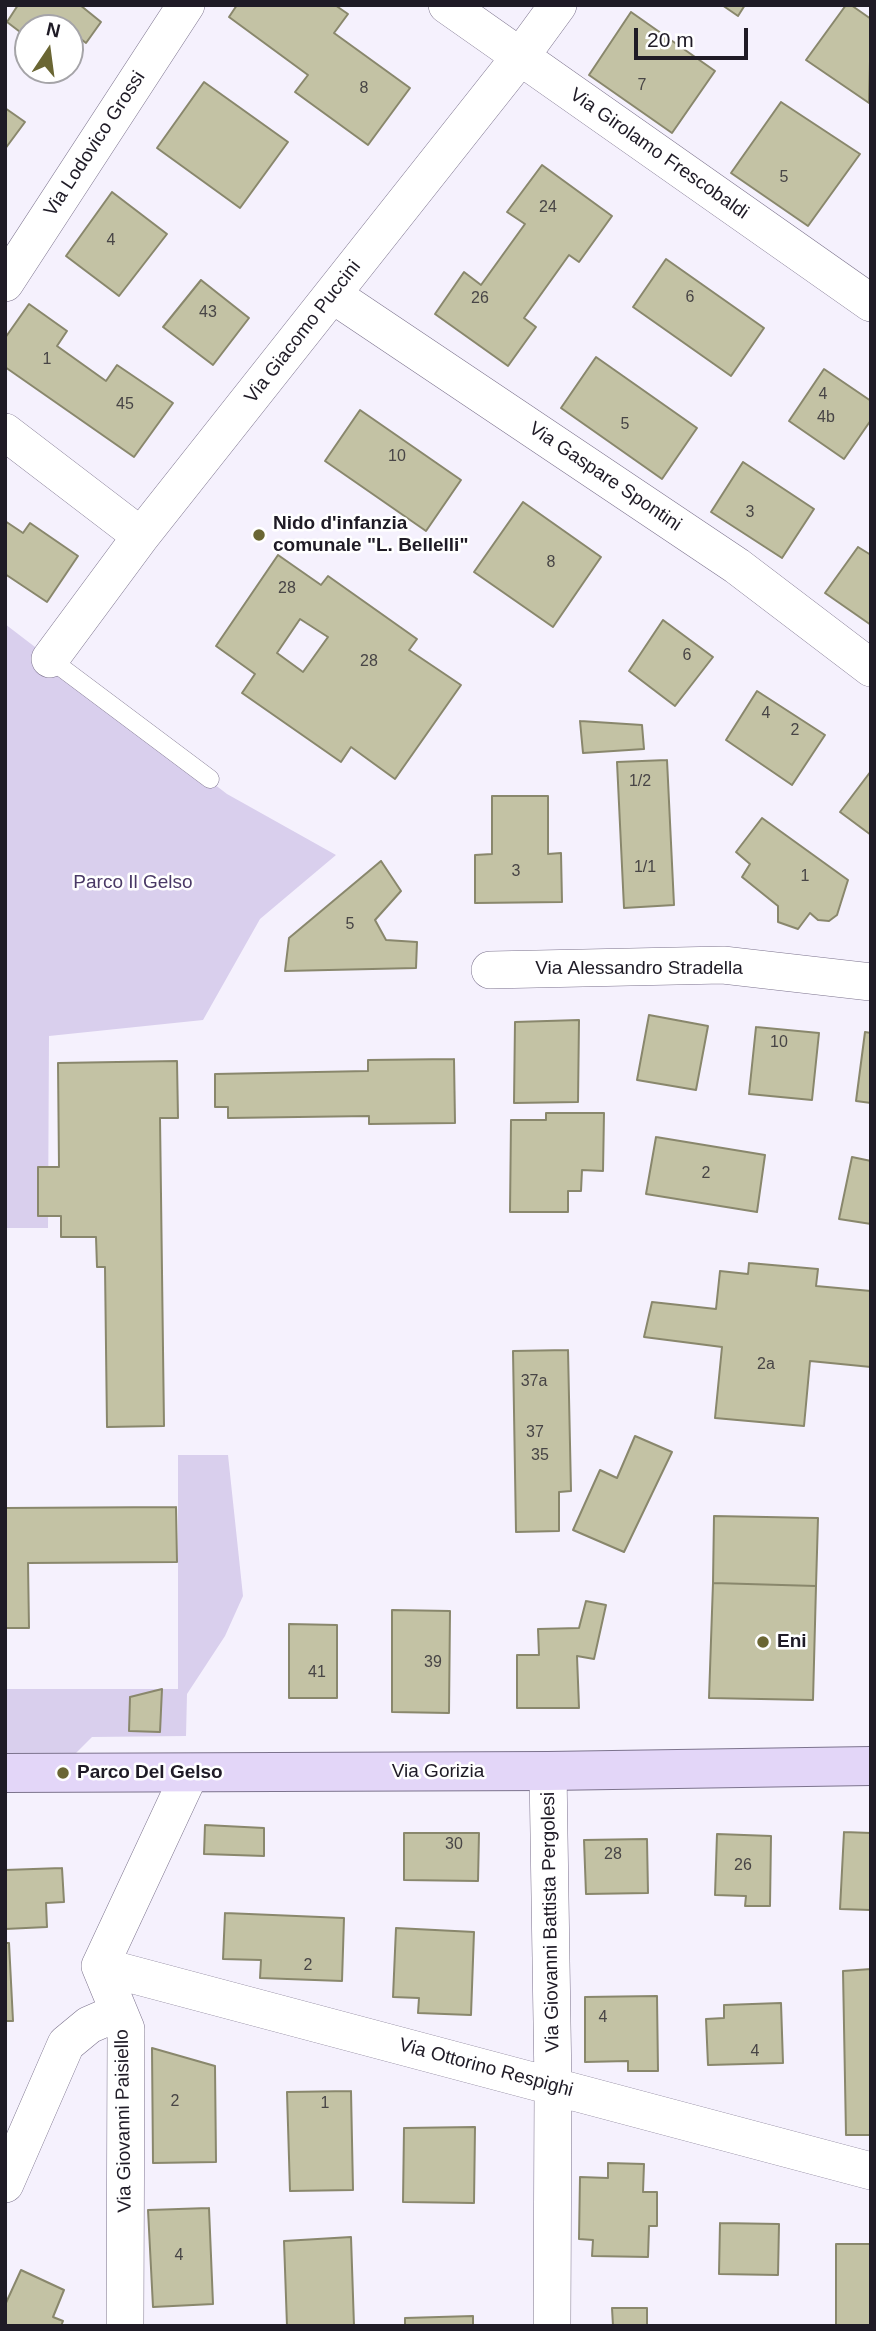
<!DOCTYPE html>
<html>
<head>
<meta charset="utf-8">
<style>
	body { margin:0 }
	#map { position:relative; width:876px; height:2331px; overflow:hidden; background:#f5f1fd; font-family:Helvetica,sans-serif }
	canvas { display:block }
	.frame { position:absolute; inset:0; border:7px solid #1f1b26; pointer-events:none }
	.north { position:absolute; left:14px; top:14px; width:70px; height:70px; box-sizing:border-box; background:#fff; border:2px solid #a5a4a8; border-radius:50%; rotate:13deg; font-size:19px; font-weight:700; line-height:28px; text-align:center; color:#1f1b26 }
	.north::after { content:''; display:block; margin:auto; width:24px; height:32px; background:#6a6633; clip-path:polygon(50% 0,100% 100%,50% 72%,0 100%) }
	.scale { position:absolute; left:634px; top:28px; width:114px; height:32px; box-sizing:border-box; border:4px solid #1f1b26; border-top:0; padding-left:9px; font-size:21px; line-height:24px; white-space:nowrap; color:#1f1b26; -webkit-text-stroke:5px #fff; paint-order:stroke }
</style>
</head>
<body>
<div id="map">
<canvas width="876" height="2331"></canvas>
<div class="frame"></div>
<div class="north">N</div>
<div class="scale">20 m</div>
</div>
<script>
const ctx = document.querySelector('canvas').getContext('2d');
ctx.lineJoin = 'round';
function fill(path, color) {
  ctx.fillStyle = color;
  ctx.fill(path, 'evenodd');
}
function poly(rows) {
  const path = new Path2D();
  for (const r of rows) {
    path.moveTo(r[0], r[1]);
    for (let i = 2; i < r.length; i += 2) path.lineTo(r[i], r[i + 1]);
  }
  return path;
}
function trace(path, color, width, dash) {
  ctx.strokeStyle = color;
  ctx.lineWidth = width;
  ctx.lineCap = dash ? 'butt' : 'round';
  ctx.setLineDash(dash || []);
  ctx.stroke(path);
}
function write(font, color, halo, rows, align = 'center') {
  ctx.font = font + ' Helvetica,sans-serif';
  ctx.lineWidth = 5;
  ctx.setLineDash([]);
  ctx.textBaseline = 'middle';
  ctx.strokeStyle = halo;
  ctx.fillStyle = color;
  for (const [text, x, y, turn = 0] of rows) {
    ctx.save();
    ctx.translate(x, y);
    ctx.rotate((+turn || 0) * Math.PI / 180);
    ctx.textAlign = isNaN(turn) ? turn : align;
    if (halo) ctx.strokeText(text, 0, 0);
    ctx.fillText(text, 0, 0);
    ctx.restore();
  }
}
const green = poly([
	[5,624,227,794,336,855,260,919,203,1020,49,1036,48,1228,5,1228],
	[178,1455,228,1455,243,1596,225,1636,187,1694,186,1736,92,1737,68,1761,5,1761,5,1689,178,1689]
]);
const building = poly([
	[18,5,80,5,101,22,86,43,77,36,70,44,70,28,28,28,28,38,7,22,18,5],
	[237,5,335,5,348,14,334,33,410,88,368,145,295,92,308,75,229,17,237,5],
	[722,5,745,5,738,16,722,5],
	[846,5,851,5,871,19,869,103,806,60,846,5],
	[631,12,715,71,672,133,589,75,631,12],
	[204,82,288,142,240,208,157,148,204,82],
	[781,102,860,154,808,226,731,173,781,102],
	[5,108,25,122,5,149,5,108],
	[542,165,612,216,579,262,569,255,524,318,536,327,508,366,435,314,464,272,481,285,525,224,507,212,542,165],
	[112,192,167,234,119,296,66,256,112,192],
	[666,259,764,328,731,376,633,307,666,259],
	[201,280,249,318,213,365,163,327,201,280],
	[29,304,67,331,57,346,106,381,117,365,173,403,134,457,5,367,5,338,29,304],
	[596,357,697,428,662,479,561,408,596,357],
	[824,369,871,401,871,420,844,459,789,421,824,369],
	[360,410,461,480,426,531,325,461,360,410],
	[743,462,814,509,782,558,711,512,743,462],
	[523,502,601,557,553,627,474,572,523,502],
	[5,521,23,533,30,523,78,556,47,602,5,574,5,521],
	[858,547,871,555,871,625,825,593,858,547],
	[278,555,321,585,328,576,417,639,409,650,461,685,395,779,351,747,341,762,242,693,255,674,216,646,278,555],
	[300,619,328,637,303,672,277,653,300,619],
	[663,620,713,657,675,706,629,671,663,620],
	[757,691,825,735,792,785,726,740,757,691],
	[580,721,642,725,644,749,583,753,580,721],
	[667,760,674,905,624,908,617,762,667,760],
	[871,771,871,835,840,812,871,771],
	[492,796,548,796,548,854,561,853,562,902,475,903,475,855,492,854,492,796],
	[762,818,848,880,837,915,829,921,818,920,810,913,798,929,778,922,778,906,742,877,750,864,736,852,762,818],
	[381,861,401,891,375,920,386,940,417,942,416,968,285,971,289,938,381,861],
	[649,1015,708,1026,696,1090,637,1080,649,1015],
	[579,1020,578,1102,514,1103,515,1022,579,1020],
	[756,1027,819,1033,812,1100,749,1094,756,1027],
	[865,1032,871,1033,871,1103,856,1101,865,1032],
	[454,1059,455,1123,369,1124,369,1116,228,1118,228,1107,215,1107,215,1074,368,1071,368,1060,454,1059],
	[177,1061,178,1118,160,1118,164,1426,107,1427,105,1267,97,1267,96,1237,61,1237,61,1216,38,1216,38,1167,59,1167,58,1063,177,1061],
	[546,1113,604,1113,603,1171,582,1170,581,1191,568,1191,568,1212,510,1212,511,1120,546,1120,546,1113],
	[656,1137,765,1155,757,1212,646,1194,656,1137],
	[852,1157,871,1161,871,1224,839,1219,852,1157],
	[749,1263,818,1269,816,1286,871,1291,871,1367,810,1361,804,1426,715,1418,722,1347,644,1337,652,1302,716,1309,720,1271,748,1274,749,1263],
	[568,1350,571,1491,559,1492,559,1531,516,1532,513,1351,568,1350],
	[635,1436,672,1452,624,1552,573,1530,600,1470,617,1478,635,1436],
	[176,1507,177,1562,28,1563,29,1628,5,1628,5,1508,176,1507],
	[714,1516,818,1518,816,1586,713,1583,714,1516],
	[713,1583,816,1586,813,1700,709,1698,713,1583],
	[586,1601,606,1605,594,1659,577,1656,579,1708,517,1708,517,1655,539,1655,538,1629,579,1628,586,1601],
	[392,1610,450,1611,449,1713,392,1712,392,1610],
	[289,1624,337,1625,337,1698,289,1698,289,1624],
	[162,1689,160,1732,129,1731,130,1697,162,1689],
	[205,1825,264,1828,264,1856,204,1854,205,1825],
	[844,1832,871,1833,871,1910,840,1909,844,1832],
	[404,1833,479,1833,478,1881,404,1880,404,1833],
	[717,1834,771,1836,770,1906,745,1906,746,1896,715,1895,717,1834],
	[647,1839,648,1893,586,1894,584,1840,647,1839],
	[62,1868,64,1902,46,1903,47,1927,5,1929,5,1870,62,1868],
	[225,1913,344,1918,342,1981,260,1978,261,1960,223,1959,225,1913],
	[396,1928,474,1932,471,2015,418,2013,419,1998,393,1997,396,1928],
	[5,1943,9,1943,13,2021,5,2021,5,1943],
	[871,1969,871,2135,846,2135,843,1971,871,1969],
	[657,1996,658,2071,628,2071,628,2061,585,2062,585,1997,657,1996],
	[781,2003,783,2063,708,2065,706,2019,724,2018,724,2005,781,2003],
	[152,2048,215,2066,216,2162,153,2163,152,2048],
	[351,2091,353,2190,290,2191,287,2092,351,2091],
	[475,2127,474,2203,403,2202,404,2128,475,2127],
	[608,2163,644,2164,643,2192,657,2192,657,2226,649,2226,648,2257,592,2256,593,2240,579,2239,580,2177,608,2178,608,2163],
	[209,2208,213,2304,153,2307,148,2210,209,2208],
	[720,2223,779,2224,778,2275,719,2274,720,2223],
	[351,2237,354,2326,287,2326,284,2241,351,2237],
	[836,2244,871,2244,871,2326,836,2326,836,2244],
	[21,2270,64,2290,53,2317,63,2321,61,2326,5,2326,5,2305,21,2270],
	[612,2308,647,2308,647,2326,613,2326,612,2308],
	[473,2316,473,2326,405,2326,405,2318,473,2316]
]);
const lane = poly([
	[50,659,210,779]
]);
const street = poly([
	[447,5,871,303],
	[5,283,186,5],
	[333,295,737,566,871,668],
	[5,432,141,536],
	[50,659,141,536,520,57,558,5],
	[490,970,723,965,871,982],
	[548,1771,553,2085,552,2326],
	[100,1966,871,2171],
	[5,2184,66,2044,89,2025,119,2012],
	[125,2326,126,2029,100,1966,190,1773]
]);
const secondary = poly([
	[5,1773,548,1771,871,1766]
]);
const markers = [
	[259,535,7,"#6a6633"],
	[763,1642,7,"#6a6633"],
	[63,1773,7,"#6a6633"]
];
const numberNames = [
	["7",642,86],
	["8",364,89],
	["5",784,178],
	["24",548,208],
	["4",111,241],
	["6",690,298],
	["26",480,299],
	["43",208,313],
	["1",47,360],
	["4",823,395],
	["45",125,405],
	["4b",826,418],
	["5",625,425],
	["10",397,457],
	["3",750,513],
	["8",551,563],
	["28",287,589],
	["6",687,656],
	["28",369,662],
	["4",766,714],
	["2",795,731],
	["1/2",640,782],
	["1/1",645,868],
	["3",516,872],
	["1",805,877],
	["5",350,925],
	["10",779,1043],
	["2",706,1174],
	["2a",766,1365],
	["37a",534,1382],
	["37",535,1433],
	["35",540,1456],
	["39",433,1663],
	["41",317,1673],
	["30",454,1845],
	["28",613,1855],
	["26",743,1866],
	["2",308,1966],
	["4",603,2018],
	["4",755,2052],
	["2",175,2102],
	["1",325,2104],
	["4",179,2256]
];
const streetNames = [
	["Via Lodovico Grossi",95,144,-57],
	["Via Girolamo Frescobaldi",659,154,35],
	["Via Giacomo Puccini",303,332,-52],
	["Via Gaspare Spontini",605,477,34],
	["Via Alessandro Stradella",639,969],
	["Via Gorizia",438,1772],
	["Via Giovanni Battista Pergolesi",551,1922,-91],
	["Via Ottorino Respighi",486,2068,15],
	["Via Giovanni Paisiello",124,2121,-91]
];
const poiNames = [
	["Nido d'infanzia",273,524],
	["comunale \"L. Bellelli\"",273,546],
	["Eni",777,1642],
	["Parco Del Gelso",77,1773]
];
const parkNames = [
	["Parco Il Gelso",133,883]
];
fill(green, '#d9cfed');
fill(building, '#c3c2a4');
trace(building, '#89876c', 2);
trace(lane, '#7c738d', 19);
trace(street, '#7c738d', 38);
trace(secondary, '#7c738d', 40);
trace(lane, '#fff', 18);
trace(street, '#fff', 37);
trace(secondary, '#e3d6f8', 38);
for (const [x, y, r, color] of markers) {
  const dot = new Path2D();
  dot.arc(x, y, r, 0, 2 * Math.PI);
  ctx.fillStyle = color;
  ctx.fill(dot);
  trace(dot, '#fff', 2.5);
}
write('16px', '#484546', null, numberNames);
write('19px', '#1f1b26', '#fff', streetNames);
write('bold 19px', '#1f1b26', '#fff', poiNames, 'left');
write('19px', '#4a3966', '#fff', parkNames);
</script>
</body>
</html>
